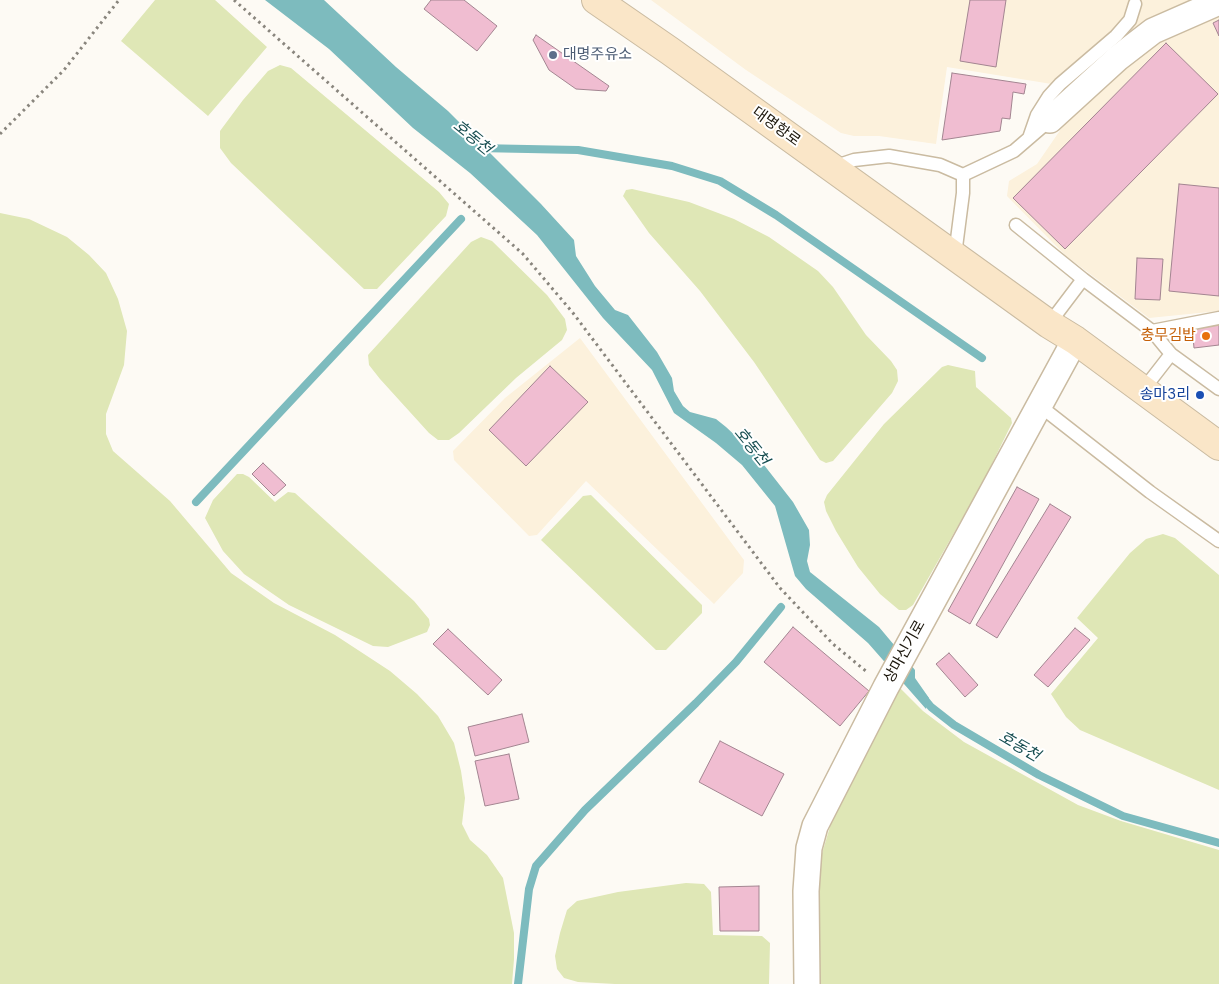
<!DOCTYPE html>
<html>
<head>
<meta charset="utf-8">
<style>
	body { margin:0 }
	canvas { display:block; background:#fdfaf4 }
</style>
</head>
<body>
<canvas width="1219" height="984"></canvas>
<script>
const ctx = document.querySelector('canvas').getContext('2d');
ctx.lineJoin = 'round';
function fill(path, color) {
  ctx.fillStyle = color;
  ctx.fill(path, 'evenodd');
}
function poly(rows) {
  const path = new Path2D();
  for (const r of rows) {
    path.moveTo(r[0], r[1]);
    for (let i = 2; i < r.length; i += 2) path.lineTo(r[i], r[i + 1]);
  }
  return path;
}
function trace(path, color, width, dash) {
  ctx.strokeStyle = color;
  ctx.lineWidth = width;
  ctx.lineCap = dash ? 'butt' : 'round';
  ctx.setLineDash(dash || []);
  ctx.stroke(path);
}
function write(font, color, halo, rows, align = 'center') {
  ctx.font = font + ' "DM Sans","Noto Sans KR",sans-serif';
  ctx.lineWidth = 4;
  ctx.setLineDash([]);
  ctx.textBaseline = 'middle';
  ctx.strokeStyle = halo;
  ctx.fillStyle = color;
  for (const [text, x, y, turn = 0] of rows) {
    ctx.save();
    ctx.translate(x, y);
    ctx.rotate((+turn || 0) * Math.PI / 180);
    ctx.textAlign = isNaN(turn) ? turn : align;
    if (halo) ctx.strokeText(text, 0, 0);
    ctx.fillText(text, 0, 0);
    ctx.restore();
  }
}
const built = poly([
	[651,0,1211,0,1070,87,947,67,936,144,879,136,854,136,841,133,746,70],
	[1219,10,1219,311,1149,318,1066,256,1007,196,1009,181,1037,164,1074,110,1134,52],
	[580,338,744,560,743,573,714,604,586,481,537,535,529,536,454,460,453,451,505,398]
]);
const green = poly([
	[155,0,215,0,267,47,208,116,121,41],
	[280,65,291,68,439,192,449,204,446,216,377,289,364,289,231,163,220,148,220,131,243,100,268,71],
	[632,189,689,202,734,219,769,237,818,271,833,287,866,335,891,361,897,370,898,381,892,393,833,461,826,463,820,460,754,362,700,291,649,233,623,196,626,190],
	[0,213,29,219,67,237,89,255,106,273,118,299,127,331,124,365,106,414,106,434,113,451,170,501,231,573,274,603,335,635,390,671,417,694,438,716,454,743,461,771,465,798,462,824,470,840,487,855,503,878,514,933,514,959,512,984,0,984],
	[481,237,492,241,547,295,565,319,567,330,562,340,516,378,459,433,449,440,438,440,429,433,380,379,369,365,368,355,471,242],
	[948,365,975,371,976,387,1011,418,1012,423,983,482,913,605,906,610,899,610,880,594,858,567,836,531,826,511,824,502,827,495,884,424,942,367],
	[237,474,243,474,249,477,275,502,288,492,295,493,414,601,429,619,430,625,427,632,388,647,373,646,289,605,244,574,223,551,205,518,213,500],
	[591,495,702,605,702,613,666,650,656,650,541,540,583,496],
	[1163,534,1175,538,1219,575,1219,790,1080,730,1066,717,1051,694,1098,638,1077,618,1130,553,1146,539],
	[899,687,923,711,964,742,1078,805,1121,821,1219,850,1219,984,818,984,817,903,821,857,834,813],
	[686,883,704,884,711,892,713,935,762,936,770,943,769,984,615,984,578,982,564,978,557,969,555,956,560,933,567,910,577,901,618,892]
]);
const water = poly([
	[265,0,324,0,396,67,448,111,541,204,574,240,576,256,595,286,615,310,628,315,657,352,672,378,674,391,683,406,690,412,716,419,726,427,757,456,793,502,809,530,810,545,807,561,810,572,879,627,915,670,915,678,929,698,926,709,868,643,806,589,795,576,775,506,742,465,716,443,674,413,652,370,603,318,537,235,470,173,413,128,329,49]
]);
const stream = poly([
	[477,148,578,150,672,166,720,181,776,215,982,358],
	[196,502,461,219],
	[922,696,931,707,954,725,1039,775,1123,816,1219,843],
	[518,984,529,889,536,866,585,810,696,703,736,662,781,607]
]);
const building = poly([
	[431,0,464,0,497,26,477,51,424,9,431,0],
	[970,0,1006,0,996,67,960,61,970,0],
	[1219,20,1219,36,1213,23,1219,20],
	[536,35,609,86,606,91,576,89,549,70,533,40,536,35],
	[1166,43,1218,94,1065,249,1013,198,1166,43],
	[952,73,1026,84,1024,94,1013,92,1010,119,1002,118,1000,131,942,140,952,73],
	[1179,184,1219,188,1219,296,1169,291,1179,184],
	[1137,258,1163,259,1160,300,1135,299,1137,258],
	[1219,324,1219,345,1194,348,1192,327,1219,324],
	[550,366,588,402,526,466,489,430,550,366],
	[263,463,286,485,274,496,252,474,263,463],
	[1017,487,1039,499,970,624,948,611,1017,487],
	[1050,504,1071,517,997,638,976,625,1050,504],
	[793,627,869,691,840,726,764,662,793,627],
	[1075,628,1090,640,1048,687,1034,675,1075,628],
	[448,629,502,680,488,695,433,644,448,629],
	[949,653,978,685,965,697,936,664,949,653],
	[522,714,529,742,475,756,468,727,522,714],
	[720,741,784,774,762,816,699,782,720,741],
	[509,754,519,799,485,806,475,761,509,754],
	[759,886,759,931,720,931,719,887,759,886]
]);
const path = poly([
	[234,0,523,254,573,313,780,588,833,644,867,672],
	[0,134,64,70,119,0]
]);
const lane = poly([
	[1029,138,1037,115,1049,96,1060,84,1116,36,1130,20,1135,4],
	[833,167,854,160,889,156,940,165,963,175],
	[1016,225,1083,279],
	[955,255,963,193,963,175,1014,151,1050,120],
	[1049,324,1083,279,1152,331,1219,318],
	[1152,331,1171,354,1219,389],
	[1143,390,1171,354],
	[1040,406,1150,492,1219,541]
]);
const street = poly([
	[1050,120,1118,58,1153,31,1219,2],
	[807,984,806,891,809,848,815,826,886,687,1075,340]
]);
const secondary = poly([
	[596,0,670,51,1049,324,1075,340,1219,446]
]);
const markers = [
	[553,55,5,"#5c6f8a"],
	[1206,336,5,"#e8710a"],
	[1200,395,5,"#1a4fb4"]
];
const serviceNames = [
	["대명주유소",563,55]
];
const streetNames = [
	["대명항로",776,127,36],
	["상마신기로",905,652,-61]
];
const foodNames = [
	["충무김밥",1196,336]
];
const transitNames = [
	["송마3리",1190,395]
];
const waterNames = [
	["호동천",472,138,39],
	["호동천",751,447,51],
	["호동천",1019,747,30]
];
fill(built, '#fcf1dc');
fill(green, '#dfe7b6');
fill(water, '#7dbbbe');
trace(stream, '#7dbbbe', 8);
fill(building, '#f0bdd1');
trace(building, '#a38591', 1);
trace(lane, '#cabba1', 15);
trace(street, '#cabba1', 28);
trace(secondary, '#cabba1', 30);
trace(path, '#89857d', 3, [2.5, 4]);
trace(lane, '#fff', 12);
trace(street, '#fff', 25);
trace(secondary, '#fae6c8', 28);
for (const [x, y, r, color] of markers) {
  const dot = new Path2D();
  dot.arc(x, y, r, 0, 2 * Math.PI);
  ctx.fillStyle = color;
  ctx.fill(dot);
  trace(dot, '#fff', 2);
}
write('15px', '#4e5e75', '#fff', serviceNames, 'left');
write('15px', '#1b160c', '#fff', streetNames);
write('15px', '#c56008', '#fff', foodNames, 'right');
write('15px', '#164399', '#fff', transitNames, 'right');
write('italic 16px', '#174e51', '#fff', waterNames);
</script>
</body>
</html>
